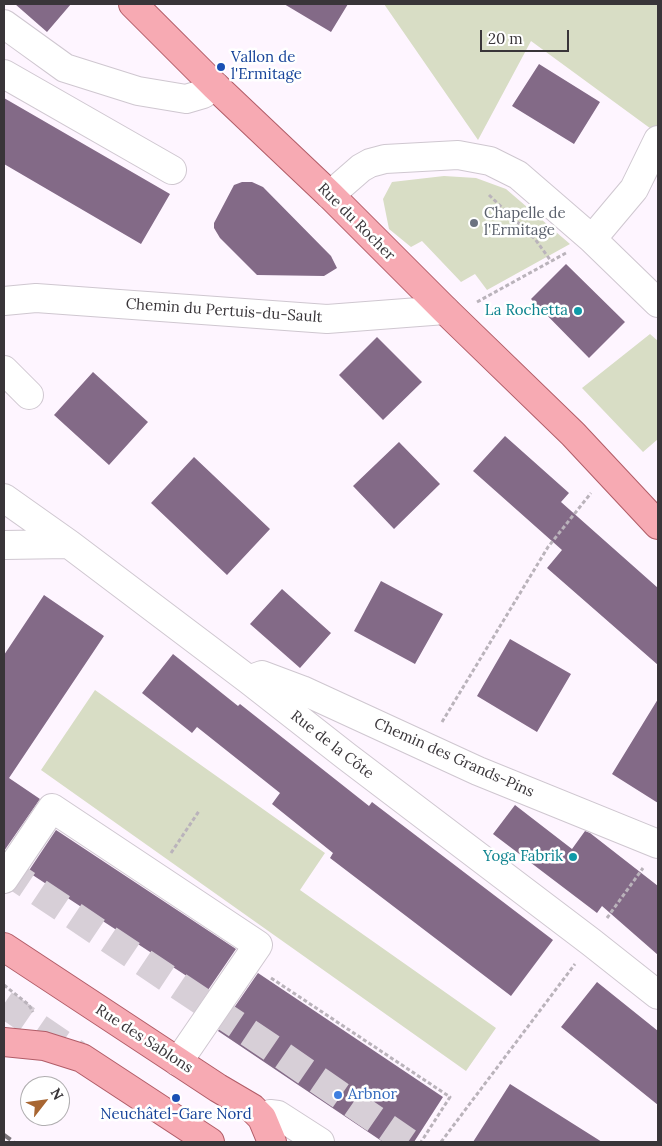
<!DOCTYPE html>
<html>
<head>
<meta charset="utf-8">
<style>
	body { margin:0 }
	#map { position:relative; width:662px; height:1146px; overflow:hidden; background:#fef5ff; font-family:Lora,serif }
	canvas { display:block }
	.frame { position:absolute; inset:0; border:5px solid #393539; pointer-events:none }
	.north { position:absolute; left:20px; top:1076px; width:50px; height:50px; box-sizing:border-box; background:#fff; border:1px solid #b0aeb0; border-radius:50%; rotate:60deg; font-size:14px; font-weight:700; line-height:20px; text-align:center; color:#393539 }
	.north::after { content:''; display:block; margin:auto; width:18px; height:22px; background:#a86632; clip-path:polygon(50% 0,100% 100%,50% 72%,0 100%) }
	.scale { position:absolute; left:480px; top:30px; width:89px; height:22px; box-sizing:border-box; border:2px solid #393539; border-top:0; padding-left:6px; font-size:15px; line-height:18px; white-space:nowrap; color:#393539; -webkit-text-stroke:4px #fff; paint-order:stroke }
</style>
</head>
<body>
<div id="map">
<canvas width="662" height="1146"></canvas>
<div class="frame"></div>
<div class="north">N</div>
<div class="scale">20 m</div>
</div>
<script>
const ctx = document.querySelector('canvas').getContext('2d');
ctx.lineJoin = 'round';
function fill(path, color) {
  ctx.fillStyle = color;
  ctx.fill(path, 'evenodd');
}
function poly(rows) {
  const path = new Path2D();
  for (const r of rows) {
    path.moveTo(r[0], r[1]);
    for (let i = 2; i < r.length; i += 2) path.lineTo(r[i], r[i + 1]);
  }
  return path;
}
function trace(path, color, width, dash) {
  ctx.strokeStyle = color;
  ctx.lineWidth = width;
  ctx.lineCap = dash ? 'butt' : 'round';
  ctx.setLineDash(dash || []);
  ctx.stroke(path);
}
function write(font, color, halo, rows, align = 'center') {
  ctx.font = font + ' Lora,serif';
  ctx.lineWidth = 5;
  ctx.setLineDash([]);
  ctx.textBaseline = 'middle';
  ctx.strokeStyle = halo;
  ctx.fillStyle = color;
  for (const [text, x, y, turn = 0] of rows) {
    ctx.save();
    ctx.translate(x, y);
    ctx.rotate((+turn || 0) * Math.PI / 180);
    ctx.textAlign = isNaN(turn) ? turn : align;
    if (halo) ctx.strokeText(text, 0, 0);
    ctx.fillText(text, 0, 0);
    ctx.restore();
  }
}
const green = poly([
	[384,4,658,4,658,134,531,41,478,140],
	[444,176,476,178,506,189,570,244,487,290,475,274,461,282,422,241,411,247,389,229,383,199,392,182],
	[650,334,658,341,658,439,643,452,582,388],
	[95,690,325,853,300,890,496,1028,466,1071,41,770]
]);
const building = poly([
	[15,4,71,4,47,32],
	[284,4,348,4,331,32],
	[539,64,600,102,574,144,512,106],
	[4,98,170,194,141,244,4,164],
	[242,182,252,182,263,187,331,256,337,268,324,276,257,275,220,238,214,228,214,223,234,185],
	[566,264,625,322,589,358,531,299],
	[377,337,422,382,383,420,339,375],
	[93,372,148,422,109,465,54,415],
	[505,436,569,493,561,502,658,588,658,665,547,568,562,550,473,471],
	[399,442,440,484,394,529,353,486],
	[194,457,270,529,227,575,151,503],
	[381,581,443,614,415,664,354,631],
	[282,589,331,633,300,668,250,624],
	[44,595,104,636,9,778,40,799,4,851,4,655],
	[510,639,571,674,537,732,477,696],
	[173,654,238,706,240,704,369,806,372,802,553,940,511,996,330,858,333,853,272,804,280,793,197,727,192,733,142,693],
	[658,699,658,803,612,774],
	[515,805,572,849,585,831,590,833,658,886,658,955,602,906,597,913,493,834],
	[56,830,236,949,208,990,28,872],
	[258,973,443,1097,414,1142,383,1142,218,1031],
	[597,982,658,1031,658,1105,561,1027],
	[510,1084,602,1142,473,1142]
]);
const highwayTunnel = poly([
	[4,869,270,1047,408,1142],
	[4,1004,77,1054]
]);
const path = poly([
	[489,195,535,239,551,261],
	[477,302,566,253],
	[442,722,548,547,591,493],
	[171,853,199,811],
	[607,918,643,868],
	[271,978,450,1097,421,1142],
	[4,985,29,1005,33,1012],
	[441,1142,575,964]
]);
const minor = poly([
	[4,24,65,68,138,91,186,99,203,94,215,86],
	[4,74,172,170],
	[330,195,361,168,370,163,385,159,458,155,490,161,518,175,592,239,658,303],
	[592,239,634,189,658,140],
	[4,301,36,298,327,319,445,310],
	[4,370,29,395],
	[4,498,69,544,249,680,346,756,591,942,658,995],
	[4,545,69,544],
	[251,679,262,675,302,690,478,771,658,844],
	[4,879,52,808,258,945,178,1062],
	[262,1118,270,1114,278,1115,320,1142]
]);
const major = poly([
	[133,4,215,86,330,195,445,310,573,434,658,525],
	[4,947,218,1088,252,1108,262,1118,272,1142],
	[4,1042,44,1046,82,1058,210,1142]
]);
const rail = poly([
	[4,1135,14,1142]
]);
const markers = [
	[221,67,5,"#1a4fb4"],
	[474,223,5,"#6b7280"],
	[578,311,5,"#0f9aa8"],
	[573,857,5,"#0f9aa8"],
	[338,1095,5,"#3f7fe0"],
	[176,1098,5,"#1a4fb4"]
];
const transitNames = [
	["Vallon de",231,58],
	["l'Ermitage",231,75],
	["Neuchâtel-Gare Nord",176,1115,"center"]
];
const worshipNames = [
	["Chapelle de",484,214],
	["l'Ermitage",484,231]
];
const streetNames = [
	["Rue du Rocher",356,222,45],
	["Chemin du Pertuis-du-Sault",224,311,4],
	["Rue de la Côte",332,745,38],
	["Chemin des Grands-Pins",454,758,24],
	["Rue des Sablons",144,1039,33]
];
const cultureNames = [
	["La Rochetta",568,311],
	["Yoga Fabrik",563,857]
];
const shopNames = [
	["Arbnor",348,1095]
];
fill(green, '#d8ddc5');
fill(building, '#836a87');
trace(highwayTunnel, '#d7cfd7', 28, [28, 14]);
trace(minor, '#cfc7d0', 30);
trace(major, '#b15c67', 30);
trace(path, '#bab3bb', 3, [4, 2.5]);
trace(minor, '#fff', 28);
trace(major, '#f7aab3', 28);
trace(rail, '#7c767c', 4, [8, 4]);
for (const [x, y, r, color] of markers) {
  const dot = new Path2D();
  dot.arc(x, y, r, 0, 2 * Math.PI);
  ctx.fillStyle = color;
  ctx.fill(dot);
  trace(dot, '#fff', 2);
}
write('15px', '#164399', '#fff', transitNames, 'left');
write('15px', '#5b616d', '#fff', worshipNames, 'left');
write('15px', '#393539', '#fff', streetNames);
write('15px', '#0d838f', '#fff', cultureNames, 'right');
write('15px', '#366cbe', '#fff', shopNames, 'left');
</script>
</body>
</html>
